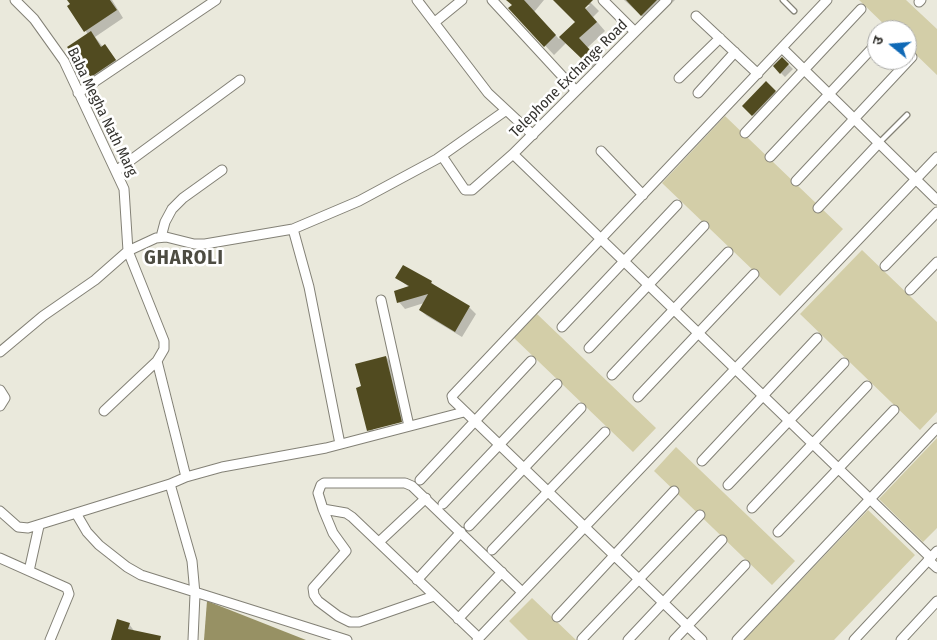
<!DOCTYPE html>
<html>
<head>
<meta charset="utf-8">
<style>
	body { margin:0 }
	#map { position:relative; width:937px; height:640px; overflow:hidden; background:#eae9dc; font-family:"Fira Sans Condensed","Noto Sans Devanagari",sans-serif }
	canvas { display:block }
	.north { position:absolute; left:867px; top:20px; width:50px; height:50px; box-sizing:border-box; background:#fff; border:1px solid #adadab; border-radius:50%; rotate:287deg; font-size:14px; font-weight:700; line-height:20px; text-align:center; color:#33322e }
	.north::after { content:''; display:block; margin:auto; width:18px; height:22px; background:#0f69b6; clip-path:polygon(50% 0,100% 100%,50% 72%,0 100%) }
</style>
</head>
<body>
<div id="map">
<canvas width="937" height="640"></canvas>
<div class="north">उ</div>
</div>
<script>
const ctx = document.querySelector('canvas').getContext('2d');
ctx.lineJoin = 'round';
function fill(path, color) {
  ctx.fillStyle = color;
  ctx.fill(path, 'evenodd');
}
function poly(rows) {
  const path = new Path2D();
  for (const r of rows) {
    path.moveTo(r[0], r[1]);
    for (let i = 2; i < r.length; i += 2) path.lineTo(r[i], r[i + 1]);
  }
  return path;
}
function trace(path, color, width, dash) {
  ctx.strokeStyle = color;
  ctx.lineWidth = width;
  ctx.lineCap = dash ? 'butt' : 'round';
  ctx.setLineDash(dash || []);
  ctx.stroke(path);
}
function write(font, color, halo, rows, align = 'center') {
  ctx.font = font + ' "Fira Sans Condensed",sans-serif';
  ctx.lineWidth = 5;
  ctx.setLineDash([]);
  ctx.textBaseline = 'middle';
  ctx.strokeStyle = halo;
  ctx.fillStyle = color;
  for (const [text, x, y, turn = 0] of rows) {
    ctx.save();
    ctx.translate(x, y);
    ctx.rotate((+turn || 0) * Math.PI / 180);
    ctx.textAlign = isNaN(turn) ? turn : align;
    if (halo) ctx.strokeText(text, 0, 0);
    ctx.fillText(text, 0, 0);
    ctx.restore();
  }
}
const green = poly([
	[859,0,906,0,937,29,937,75,907,46,907,30,890,30],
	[725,116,843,229,780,296,662,183],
	[862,250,937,322,937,412,920,430,800,314],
	[537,314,656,428,633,452,514,338],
	[937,438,937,528,923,542,879,499],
	[676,447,795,561,772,585,654,471],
	[868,510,915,555,834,640,744,640],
	[532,598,576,640,528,640,509,621]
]);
const water = poly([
	[207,601,306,640,204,640]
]);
const shadow = poly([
	[69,0,112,0,123,18,95,37,103,47,105,46,111,53,121,67,98,82,92,76,88,35],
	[508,0,544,0,534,12,559,39,577,22,556,0,588,0,599,11,593,17,605,31,587,48,599,61,593,68,566,43,554,55,510,8,514,5],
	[586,5,590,5,581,13],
	[624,0,675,0,651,24],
	[782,58,793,69,785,77,774,66],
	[766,83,779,96,757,119,744,106],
	[397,278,431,282,438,289,469,307,476,314,462,337,427,316,420,310,424,303,405,309,399,302,409,287],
	[386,357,395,366,407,419,373,428,373,431,408,422,378,439,369,430,362,387],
	[129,624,135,632,156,640,112,640]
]);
const building = poly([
	[67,0,110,0,117,10,84,32,67,6,70,4],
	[506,0,524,0,556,35,544,47,508,8,512,5],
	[553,0,593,0,585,8,597,22,579,38,591,51,583,60,559,37,575,22],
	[626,0,657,0,641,16],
	[91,31,101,47,105,44,116,60,91,77,67,47],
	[782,57,789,64,780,74,773,66],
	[766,81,776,91,752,116,742,106],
	[403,265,432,281,431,283,470,306,455,332,419,310,428,294,397,303,394,291,409,286,395,278],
	[386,356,402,422,367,431,356,388,361,386,355,364],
	[117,619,130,623,128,629,161,636,160,640,111,640]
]);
const lane = poly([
	[783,0,794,11],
	[879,143,907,115]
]);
const street = poly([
	[15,0,34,19,64,61,124,189,128,251,164,341,164,349,157,361,186,477,170,484,192,561,195,594,193,640],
	[417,0,488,93,533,135],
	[492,0,576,91],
	[603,0,635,32],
	[919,2,921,0],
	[696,16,758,74],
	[435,22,462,0],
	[782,48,937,200],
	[679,78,720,38],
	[78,93,216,0],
	[698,93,735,52],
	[745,133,861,9],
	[601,151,643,195],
	[513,154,931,558],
	[442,156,465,190,472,190,513,154,667,0],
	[770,157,877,43],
	[116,171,240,80],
	[796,181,912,57],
	[818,208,879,143],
	[161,237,165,222,172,209,183,198,222,170],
	[885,266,937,212],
	[910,290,937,262],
	[381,300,409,426],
	[562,327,677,205],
	[589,348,704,226],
	[0,352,43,316,95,280,128,251,156,238,166,237,194,244,205,244,293,229],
	[612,375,728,252],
	[0,390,5,398,0,406],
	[638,397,754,274],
	[104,411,157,361],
	[340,444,309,287,293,229,359,201,437,159,505,111],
	[702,461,817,338],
	[186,477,222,467,326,448,464,412],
	[420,480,531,361],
	[728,485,844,363],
	[443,504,557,384],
	[752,508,867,386],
	[323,509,346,513,352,517,479,638],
	[0,511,18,527,28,528,170,484],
	[77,515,87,532,99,545,127,567,141,575,347,640],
	[469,526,581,408],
	[778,532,894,410],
	[379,542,426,498],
	[492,550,605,432],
	[0,558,67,588,69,594,50,640],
	[928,560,937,568],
	[29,571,39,526],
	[417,580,461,532],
	[434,596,359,622,350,622,338,616,318,601,314,595,313,588,346,551,333,533,323,509,318,493,321,485,324,483,405,483,412,486,522,592],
	[557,617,674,491],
	[458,619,502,572],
	[582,639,700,515],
	[477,640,937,157],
	[628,640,722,540],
	[674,640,745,565],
	[702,640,453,400,452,396,827,0],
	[737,640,937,428],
	[854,640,937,551],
	[901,640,937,601]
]);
const streetNames = [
	["Telephone Exchange Road",569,79,-45],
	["Baba Megha Nath Marg",102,112,64]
];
const districtNames = [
	["GHAROLI",184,258]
];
fill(green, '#d3cea8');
fill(water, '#979164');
fill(shadow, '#0003');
fill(building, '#514b20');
trace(lane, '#838176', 7);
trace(street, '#838176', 11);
trace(lane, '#fff', 4.5);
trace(street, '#fff', 9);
write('15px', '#33322e', '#fff', streetNames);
ctx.letterSpacing = '1px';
write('bold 20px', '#4d4c42', '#fff', districtNames);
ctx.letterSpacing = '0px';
</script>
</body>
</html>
